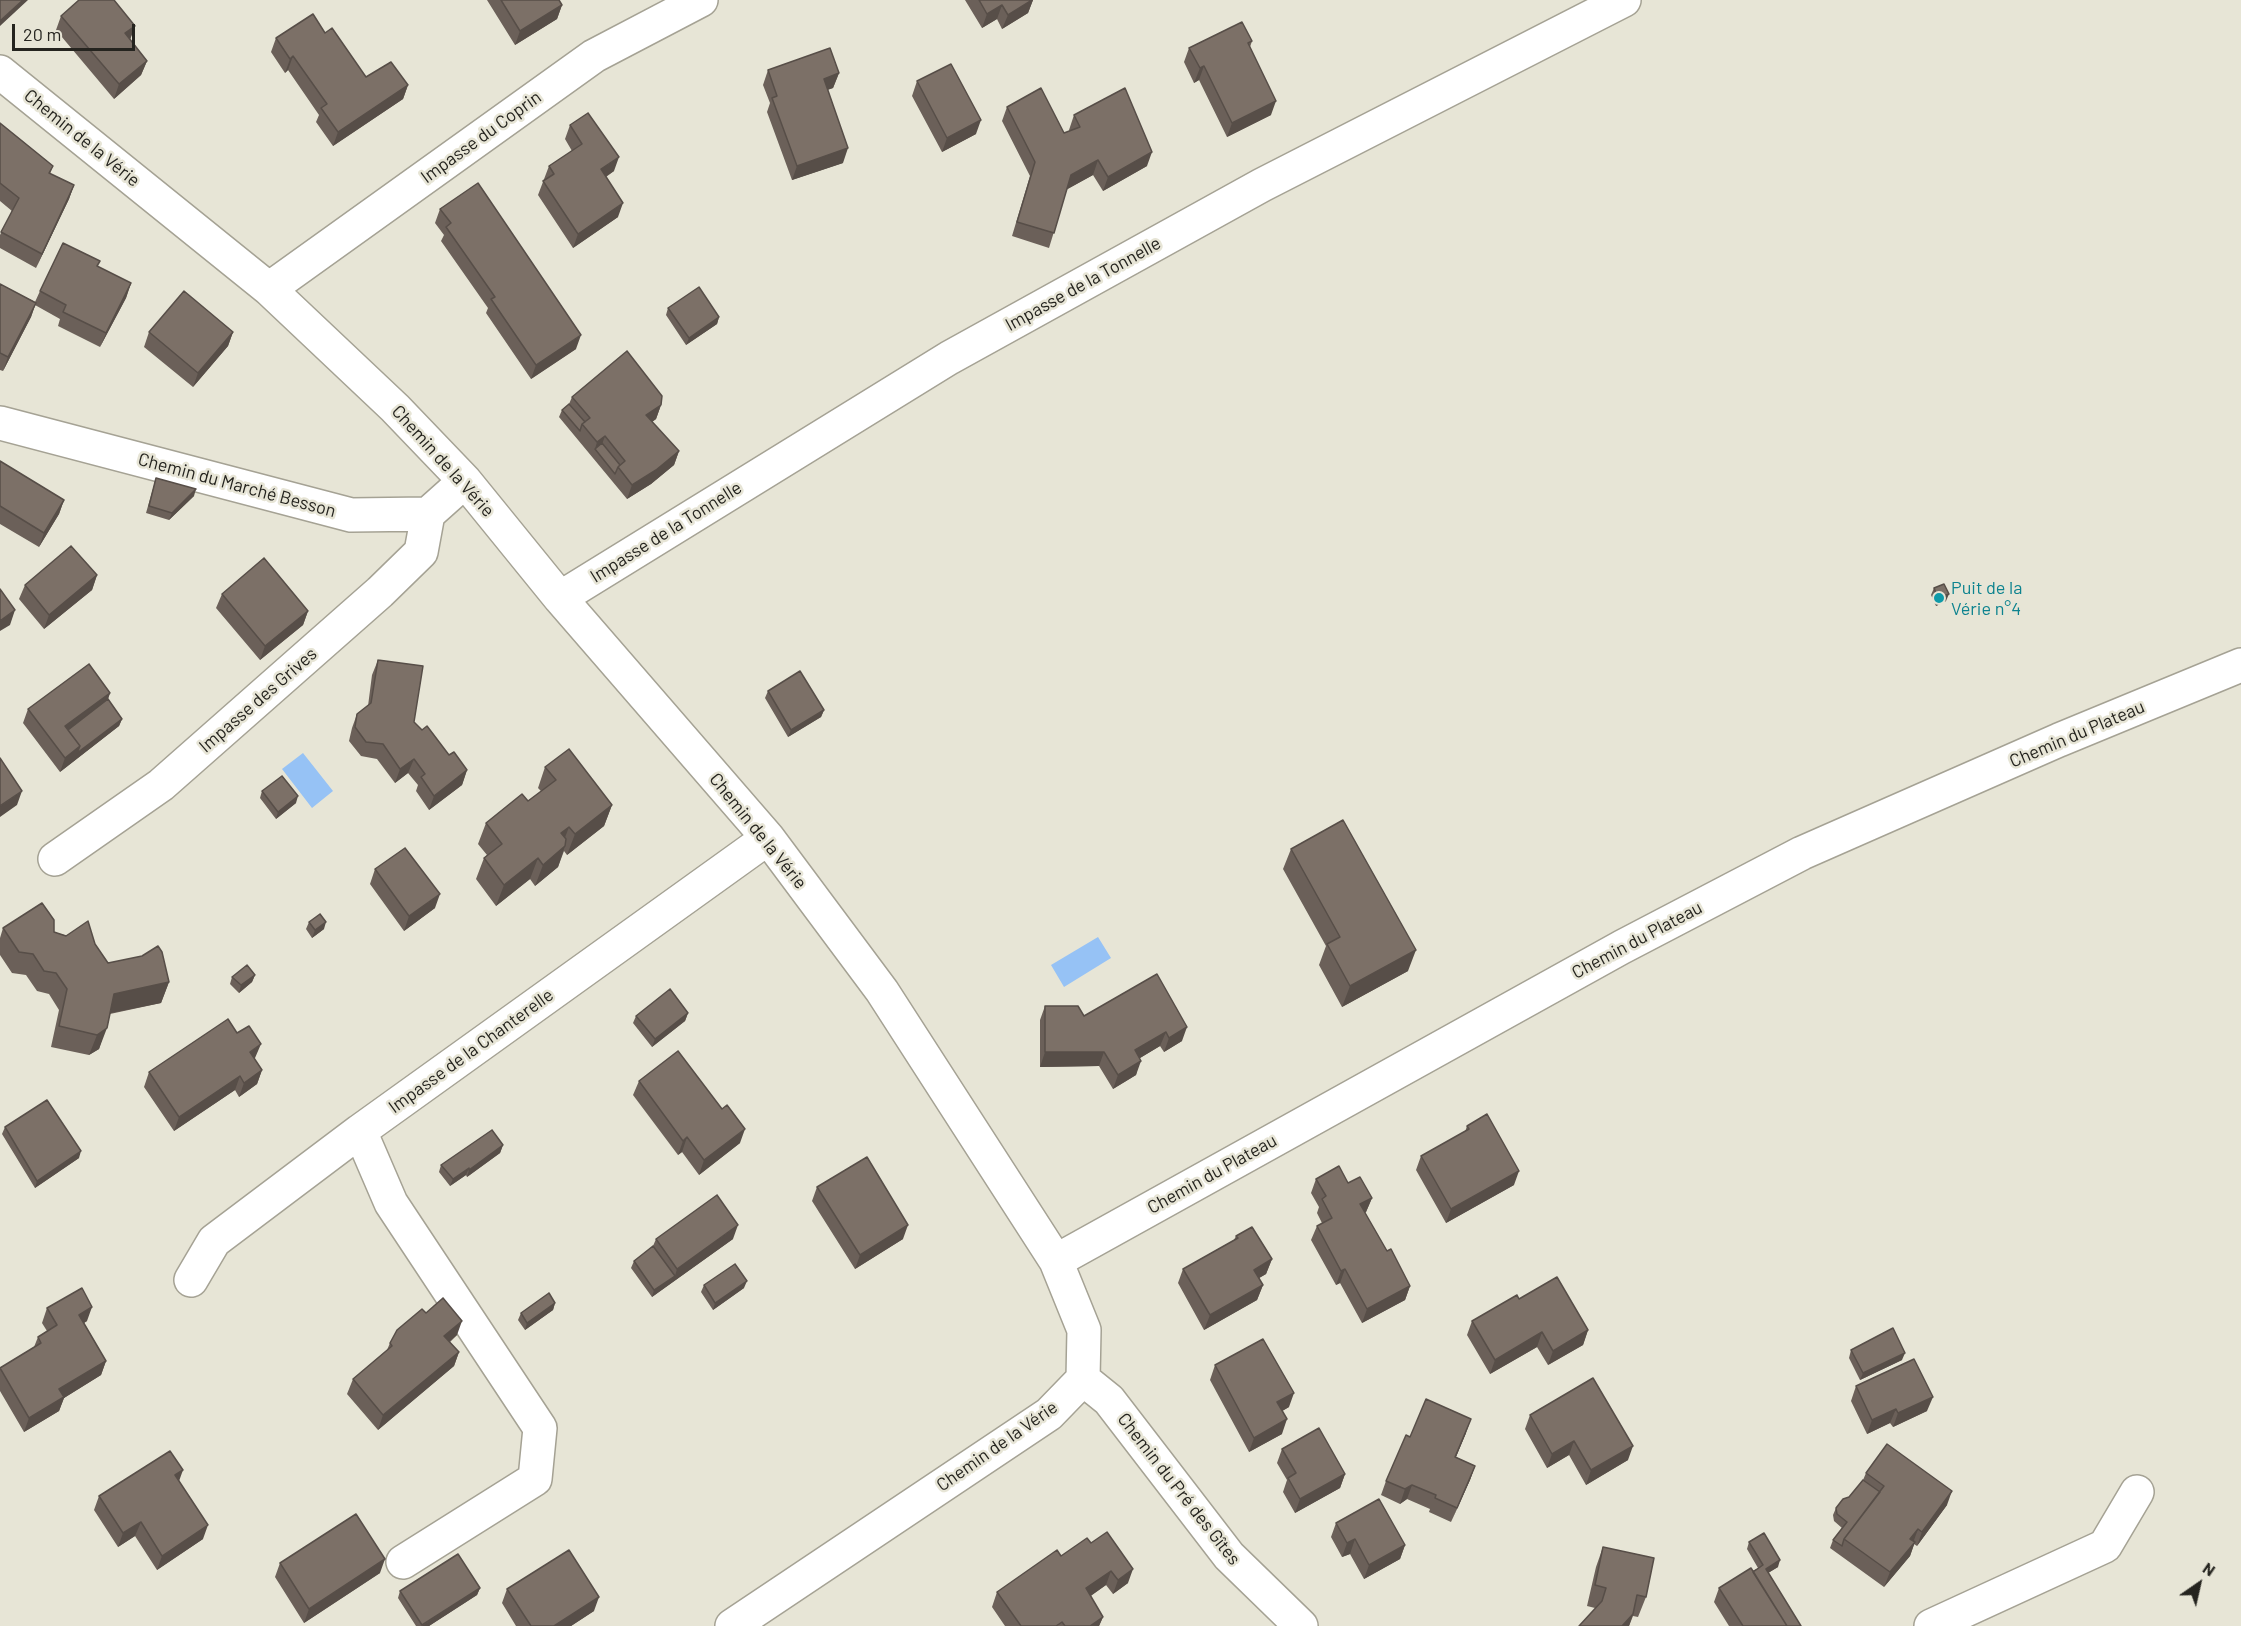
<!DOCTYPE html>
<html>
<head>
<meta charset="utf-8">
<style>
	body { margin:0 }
	#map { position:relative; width:2241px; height:1626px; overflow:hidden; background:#e7e5d6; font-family:Barlow,sans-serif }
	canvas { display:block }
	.north { position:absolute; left:2169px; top:1554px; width:60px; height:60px; -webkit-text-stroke:4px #e7e5d6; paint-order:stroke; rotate:34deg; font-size:16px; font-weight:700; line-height:24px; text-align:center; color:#25241f }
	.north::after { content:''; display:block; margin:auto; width:21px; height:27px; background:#25241f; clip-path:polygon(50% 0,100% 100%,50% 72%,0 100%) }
	.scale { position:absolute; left:12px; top:24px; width:123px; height:27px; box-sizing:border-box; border:3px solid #25241f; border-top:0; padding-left:8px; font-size:18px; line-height:21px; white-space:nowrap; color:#25241f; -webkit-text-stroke:4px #e7e5d6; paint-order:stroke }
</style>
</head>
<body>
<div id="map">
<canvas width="2241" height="1626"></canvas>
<div class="north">N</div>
<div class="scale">20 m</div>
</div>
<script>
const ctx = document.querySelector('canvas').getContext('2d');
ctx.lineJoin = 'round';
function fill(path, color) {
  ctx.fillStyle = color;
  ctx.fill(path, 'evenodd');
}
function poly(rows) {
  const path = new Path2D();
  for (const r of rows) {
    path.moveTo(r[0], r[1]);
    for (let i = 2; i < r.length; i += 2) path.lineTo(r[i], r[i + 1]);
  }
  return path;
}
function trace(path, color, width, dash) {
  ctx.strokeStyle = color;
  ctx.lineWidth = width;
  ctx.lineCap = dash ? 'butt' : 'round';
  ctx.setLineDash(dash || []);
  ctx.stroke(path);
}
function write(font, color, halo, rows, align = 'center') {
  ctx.font = font + ' Barlow,sans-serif';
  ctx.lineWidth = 5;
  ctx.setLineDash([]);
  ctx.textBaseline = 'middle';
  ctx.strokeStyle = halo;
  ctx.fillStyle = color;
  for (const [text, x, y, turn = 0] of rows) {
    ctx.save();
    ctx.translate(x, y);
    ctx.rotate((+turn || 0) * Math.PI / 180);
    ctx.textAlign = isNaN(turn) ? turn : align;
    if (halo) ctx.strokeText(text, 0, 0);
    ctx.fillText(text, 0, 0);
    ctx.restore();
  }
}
const water = poly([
	[303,753,333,791,312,808,282,769],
	[1098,937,1111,958,1064,987,1051,965]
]);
const minor = poly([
	[0,72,269,289,395,408,465,481,560,598,768,838,882,991,1056,1261,1084,1330,1083,1379,1049,1414,732,1626],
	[269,289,594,56,701,0],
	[0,423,351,515,428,514,465,481],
	[560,598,949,358,1262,185,1624,0],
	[55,859,161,785,380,592,421,552,428,514],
	[360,1131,391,1203,540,1428,535,1479,403,1562],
	[1056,1261,1622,947,1802,853,2059,740,2241,665],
	[191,1280,214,1241,360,1131,768,838],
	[1083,1379,1109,1400,1229,1556,1301,1626],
	[1931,1626,2105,1546,2137,1492]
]);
const wall = poly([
	[487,0,559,0,562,5,557,19,515,45],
	[965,0,1033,0,1028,13,1002,29,997,19,982,28],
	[61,16,135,26,130,39,147,61,141,75,114,99,56,30],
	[325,33,366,77,408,85,403,99,333,146,316,122,319,115,288,70,285,73,271,52,276,38],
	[1252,41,1250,47,1271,115,1227,137,1199,80,1194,83,1184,62,1189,48],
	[768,70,839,73,833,88,827,90,843,163,792,180,767,112,770,103,763,85],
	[917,81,976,134,942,152,912,96],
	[1007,107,1064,133,1070,131,1069,130,1074,115,1147,166,1103,191,1093,175,1067,189,1049,248,1012,236,1030,176,1002,121],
	[0,123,53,166,50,174,74,185,69,199,36,268,0,248,0,235,12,211,0,201],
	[570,125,614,171,606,177,618,217,573,248,538,195,549,166,572,151,565,139],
	[440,209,576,349,531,379,486,313,488,308,441,241,444,235,435,223],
	[98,267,131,283,126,298,100,347,58,326,60,319,35,305,31,317,3,371,0,370,0,284,35,302,40,291],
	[668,308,719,317,717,324,686,345,666,315],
	[149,332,233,332,228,346,193,387,144,347],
	[572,397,661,405,656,419,652,422,679,451,674,465,651,484,627,499,559,417,562,410,569,404],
	[0,461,64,500,59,514,39,547,0,524],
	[156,478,194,496,169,520,146,513],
	[97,575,92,590,44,629,19,599,25,585],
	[1934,588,1946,601,1936,606,1931,595],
	[222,594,308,611,303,625,260,660,216,608],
	[378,660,414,722,449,755,467,770,462,785,429,810,416,791,418,785,408,773,395,783,377,759,361,756,349,741,352,728,357,714,368,706,372,675],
	[768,691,824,710,821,717,788,737,765,698],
	[110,693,108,699,122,719,119,726,60,772,23,723,28,709],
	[545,767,612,805,604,826,567,855,564,851,558,867,535,886,530,879,496,906,476,879,484,858,487,855,478,844,486,823,528,801,541,791,538,788],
	[262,791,296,803,276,819,260,798],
	[1291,849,1408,971,1342,1007,1319,965,1326,946,1283,869],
	[375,869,435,908,404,931,370,884],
	[309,922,324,929,312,938,306,929],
	[3,928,54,932,95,944,108,963,169,982,161,1003,110,1014,99,1049,89,1055,51,1047,59,1010,49,994,37,991,26,975,12,973,0,955,0,938],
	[1157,974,1182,1041,1164,1052,1160,1046,1140,1058,1136,1075,1113,1089,1099,1066,1040,1067,1040,1020,1045,1006,1084,1016],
	[255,975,252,982,239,993,230,984,232,977],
	[688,1013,685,1021,652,1047,633,1023,636,1016],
	[255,1058,254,1059,262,1070,257,1084,239,1097,235,1090,174,1131,144,1087,149,1072],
	[639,1081,722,1109,740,1143,699,1175,682,1152,678,1155,633,1095],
	[1467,1126,1514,1185,1446,1223,1416,1170,1421,1156,1465,1132],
	[5,1127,79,1158,35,1188,2,1134],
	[503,1145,500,1153,467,1177,466,1175,450,1186,439,1172,441,1165],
	[1316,1179,1348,1183,1372,1198,1366,1212,1365,1213,1387,1251,1410,1286,1405,1300,1362,1323,1340,1283,1336,1285,1311,1240,1317,1226,1322,1223,1317,1213,1319,1207,1311,1193],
	[817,1187,903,1239,855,1269,812,1201],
	[1236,1236,1272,1259,1266,1274,1259,1278,1263,1285,1257,1300,1204,1330,1178,1283,1183,1269,1234,1240],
	[656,1239,733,1239,652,1297,631,1268,634,1261,653,1246],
	[704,1285,744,1288,713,1310,701,1292],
	[1519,1299,1588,1330,1583,1345,1548,1365,1537,1347,1490,1374,1467,1335,1472,1321],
	[555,1303,553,1310,525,1330,518,1320,521,1313],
	[47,1308,87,1321,84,1323,106,1361,101,1375,64,1398,59,1411,24,1432,0,1391,0,1368,34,1347,38,1337,47,1331,42,1323],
	[426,1313,457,1335,450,1342,459,1352,454,1366,378,1430,347,1394,353,1379,387,1350,390,1343],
	[1851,1350,1902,1360,1860,1380,1849,1358],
	[1215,1365,1289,1407,1282,1411,1282,1434,1249,1452,1210,1380],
	[1856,1386,1927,1411,1893,1427,1890,1423,1867,1434,1851,1401],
	[1530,1415,1628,1460,1586,1485,1569,1455,1547,1468,1525,1429],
	[1466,1433,1456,1457,1475,1466,1470,1480,1451,1522,1429,1512,1430,1509,1407,1499,1400,1504,1381,1495,1386,1481,1410,1437],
	[1282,1449,1345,1474,1340,1488,1295,1513,1283,1492,1287,1480,1277,1463],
	[1866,1473,1947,1505,1917,1546,1914,1544,1910,1556,1884,1587,1830,1548,1833,1540,1842,1528,1834,1521,1833,1515,1836,1508,1849,1497,1863,1480],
	[179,1481,203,1539,157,1570,135,1536,118,1547,94,1510,99,1496],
	[1336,1523,1405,1545,1400,1559,1364,1579,1350,1554,1342,1557,1331,1537],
	[1749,1542,1778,1567,1768,1573,1801,1626,1729,1626,1714,1602,1719,1588,1758,1568,1747,1549],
	[1091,1543,1128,1583,1113,1594,1106,1585,1090,1596,1103,1617,1099,1626,1005,1626,992,1607,997,1592,1061,1556],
	[1603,1547,1646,1597,1638,1617,1633,1616,1629,1626,1595,1608,1587,1606,1596,1567],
	[280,1563,380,1573,304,1623,275,1577],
	[480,1588,477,1595,429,1626,416,1626,398,1598,400,1591],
	[507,1589,594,1611,571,1626,516,1626,502,1603]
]);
const shadedWall = poly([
	[23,0,28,0,0,26,0,21],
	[1032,0,1033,0,1028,13,1002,29,1008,15],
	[562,5,557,19,515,45,520,31],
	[1002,5,997,19,982,28,987,14],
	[135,26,130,40,125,33],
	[293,56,288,70,285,73,290,59],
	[147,61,141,75,114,99,119,84],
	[1204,66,1199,80,1194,83,1200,68],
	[839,73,833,88,818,93,824,79],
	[408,85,403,99,333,146,338,132],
	[1276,101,1271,115,1227,137,1232,123],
	[981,120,976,134,942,152,947,138],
	[848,148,843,163,792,180,797,166],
	[1152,152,1147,166,1103,191,1108,177],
	[619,157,614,171,596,183,601,169],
	[1098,160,1093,175,1066,190,1071,175],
	[74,185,69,199,36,268,42,254],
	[623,203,618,217,573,248,578,234],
	[131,283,126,298,100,347,106,333],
	[36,303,31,317,3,371,8,357],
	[719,317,717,324,686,345,689,338],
	[233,332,228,346,193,387,198,373],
	[581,335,576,349,531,379,536,365],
	[661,405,656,419,641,430,646,415],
	[605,436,600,450,595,449,597,442],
	[679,451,674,465,651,484,627,499,632,485],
	[196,489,194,496,169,520,172,513],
	[64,500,59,514,39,547,44,533],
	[97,575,92,590,44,629,49,615],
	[1949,594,1946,601,1936,606,1938,598],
	[15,610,10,625,0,631,0,621],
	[308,611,303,625,260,660,265,646],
	[110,693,105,707,65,737,65,726],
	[824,710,821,717,788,737,791,730],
	[122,719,119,726,60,772,65,758,80,746],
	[414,759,408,773,395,783,400,769],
	[467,770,462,785,429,810,434,796],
	[22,791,17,805,0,817,0,806],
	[298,796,296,803,276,819,278,812],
	[612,805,604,826,567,855,575,834],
	[569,827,561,848,561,833],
	[565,846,558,867,535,886,543,865],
	[538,858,530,879,496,906,504,885],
	[440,894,435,908,404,931,409,916],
	[326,922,324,929,312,938,315,930],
	[1416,950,1408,971,1342,1007,1350,986],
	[255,975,252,982,239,993,241,985],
	[169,982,161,1003,106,1014,114,994],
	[688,1013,685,1021,652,1047,655,1039],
	[1187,1027,1182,1041,1164,1052,1169,1038],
	[107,1028,99,1049,89,1055,97,1035],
	[1166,1032,1160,1046,1130,1064,1135,1050],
	[261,1044,255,1058,244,1066,250,1052],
	[1045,1052,1104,1052,1099,1066,1040,1067],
	[1141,1061,1136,1075,1113,1089,1118,1075],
	[262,1070,257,1084,239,1097,244,1083],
	[240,1076,235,1090,174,1131,179,1117],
	[745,1129,740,1143,699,1175,704,1160],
	[687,1137,682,1152,678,1155,683,1141],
	[503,1145,500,1153,467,1177,469,1170],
	[81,1151,79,1158,35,1188,37,1181],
	[469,1168,466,1175,450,1186,453,1179],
	[1519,1171,1514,1185,1446,1223,1451,1209],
	[1372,1198,1366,1212,1355,1218,1360,1204],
	[738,1225,733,1239,652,1297,654,1290,675,1276,677,1269],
	[908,1225,903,1239,855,1269,860,1255],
	[1272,1259,1266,1274,1249,1284,1254,1270],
	[1345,1269,1340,1283,1336,1285,1341,1271],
	[747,1281,744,1288,713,1310,715,1303],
	[1263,1285,1257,1300,1204,1330,1210,1315],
	[1410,1286,1405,1300,1362,1323,1367,1309],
	[555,1303,553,1310,525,1330,527,1323],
	[92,1307,87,1321,74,1329,79,1315],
	[462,1321,457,1335,439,1350,444,1336],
	[1588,1330,1583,1345,1548,1365,1553,1351],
	[1542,1332,1537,1347,1490,1374,1495,1360],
	[459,1352,454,1366,378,1430,383,1415],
	[1905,1353,1902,1360,1860,1380,1863,1373],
	[106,1361,101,1375,64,1398,59,1411,24,1432,29,1418,59,1389],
	[1294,1393,1289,1407,1272,1417,1277,1402],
	[1933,1397,1927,1411,1893,1427,1898,1413],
	[1896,1409,1890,1423,1867,1434,1872,1420],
	[1287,1419,1282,1434,1249,1452,1254,1438],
	[1471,1419,1466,1433,1450,1471,1455,1457],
	[1574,1441,1569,1455,1547,1468,1552,1454],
	[1633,1446,1628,1460,1586,1485,1591,1470],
	[1475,1466,1470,1480,1451,1522],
	[183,1470,178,1484,175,1475],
	[1345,1474,1340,1488,1295,1513,1300,1499],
	[1412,1485,1407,1499,1400,1504,1405,1489],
	[1952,1491,1947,1505,1917,1546,1922,1532],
	[141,1522,135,1536,118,1547,123,1533],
	[208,1525,203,1539,157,1570,162,1556],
	[1918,1529,1913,1543,1910,1539],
	[1355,1539,1350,1554,1342,1557,1347,1543],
	[1915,1542,1910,1556,1884,1587,1890,1572],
	[1405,1545,1400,1559,1364,1579,1369,1565],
	[385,1559,380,1573,304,1623,309,1609],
	[1780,1560,1778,1567,1763,1576,1766,1569],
	[1133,1569,1128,1583,1113,1594,1118,1580],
	[1111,1571,1106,1585,1081,1603,1086,1588],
	[480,1588,477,1595,429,1626,422,1626],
	[599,1597,594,1611,571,1626,554,1626],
	[1633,1614,1629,1626,1622,1626],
	[1103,1617,1099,1626,1090,1626]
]);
const building = poly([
	[0,0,23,0,0,21,0,0],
	[79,0,114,0,135,26,125,33,147,61,119,84,61,16,79,0],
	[501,0,559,0,562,5,520,31,501,0],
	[979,0,1032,0,1008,15,1002,5,987,14,979,0],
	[313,14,325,33,332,28,366,77,391,62,408,85,338,132,321,108,327,104,293,56,290,59,276,38,313,14],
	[1242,22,1252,41,1248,43,1276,101,1232,123,1204,66,1200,68,1189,48,1242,22],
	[830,48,839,73,824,79,848,148,797,166,772,98,777,96,768,70,830,48],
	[951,64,981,120,947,138,917,81,951,64],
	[1041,88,1064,133,1080,127,1074,115,1125,88,1152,152,1108,177,1098,160,1071,175,1054,233,1017,222,1035,162,1007,107,1041,88],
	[588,113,619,157,601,169,623,203,578,234,543,181,554,174,549,166,582,144,570,125,588,113],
	[0,123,53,166,49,173,74,185,42,254,1,232,19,198,0,183,0,123],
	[478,183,581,335,536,365,491,299,495,297,446,227,451,223,440,209,478,183],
	[63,243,100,261,97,266,131,283,106,333,63,312,66,305,40,291,63,243],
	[0,284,36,303,8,357,0,353,0,284],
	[699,287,719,317,689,338,668,308,699,287],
	[184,291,233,332,198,373,149,332,184,291],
	[627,351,662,396,661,405,646,415,679,451,656,470,632,485,618,467,625,461,605,436,597,442,582,424,590,418,572,397,627,351],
	[569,404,585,422,582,424,580,431,562,410,569,404],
	[602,443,620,465,618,467,615,474,595,449,602,443],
	[0,461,64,500,44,533,0,506,0,461],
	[156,478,196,489,172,513,149,506,156,478],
	[71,546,97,575,49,615,25,585,71,546],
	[264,558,308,611,265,646,222,594,264,558],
	[1944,584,1949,594,1938,598,1934,588,1944,584],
	[0,589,15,610,0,621,0,589],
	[378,660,423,666,414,722,422,730,427,726,449,755,454,752,467,770,434,796,421,777,425,774,414,759,400,769,383,744,366,742,355,727,357,714,371,703,378,660],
	[89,664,110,693,65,726,80,746,65,758,28,709,89,664],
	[800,671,824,710,791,730,768,691,800,671],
	[108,699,122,719,77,753,80,746,68,730,108,699],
	[569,749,612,805,575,834,569,827,561,833,566,839,565,846,543,865,538,858,504,885,484,858,502,844,486,823,522,794,528,801,556,780,545,767,569,749],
	[0,758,22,791,0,806,0,758],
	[282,776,298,796,278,812,262,791,282,776],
	[1343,820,1416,950,1350,986,1327,944,1340,937,1291,849,1343,820],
	[405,848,440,894,409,916,375,869,405,848],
	[42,903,54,920,54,932,66,936,88,921,95,944,108,963,142,956,158,946,162,952,169,982,114,994,107,1028,97,1035,59,1026,67,989,56,973,44,971,33,954,19,952,3,928,42,903],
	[320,914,326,922,315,930,309,922,320,914],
	[247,965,255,975,241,985,232,977,247,965],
	[1157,974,1187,1027,1169,1038,1166,1032,1135,1050,1141,1061,1118,1075,1104,1052,1045,1052,1045,1006,1078,1006,1084,1016,1157,974],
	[670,989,688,1013,655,1039,636,1016,670,989],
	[228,1019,237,1033,249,1026,261,1044,250,1052,262,1070,244,1083,240,1076,179,1117,149,1072,228,1019],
	[678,1051,722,1109,727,1105,745,1129,704,1160,687,1137,683,1141,639,1081,678,1051],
	[47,1100,81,1151,37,1181,5,1127,47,1100],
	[1487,1114,1519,1171,1451,1209,1421,1156,1469,1129,1467,1126,1487,1114],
	[492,1130,503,1145,469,1170,469,1168,453,1179,441,1165,492,1130],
	[867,1157,908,1225,860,1255,817,1187,867,1157],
	[1339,1166,1348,1183,1360,1177,1372,1198,1360,1204,1387,1251,1391,1249,1410,1286,1367,1309,1345,1269,1341,1271,1317,1226,1332,1218,1322,1199,1326,1196,1316,1179,1339,1166],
	[717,1195,738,1225,677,1269,656,1239,717,1195],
	[1252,1227,1272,1259,1254,1270,1263,1285,1210,1315,1183,1269,1238,1238,1236,1236,1252,1227],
	[653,1246,675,1276,654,1290,634,1261,653,1246],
	[735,1264,747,1281,715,1303,704,1285,735,1264],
	[1557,1277,1588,1330,1553,1351,1542,1332,1495,1360,1472,1321,1517,1295,1519,1299,1557,1277],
	[82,1288,92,1307,79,1315,106,1361,59,1389,64,1397,29,1418,0,1368,41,1343,38,1337,57,1325,47,1308,82,1288],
	[549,1293,555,1303,527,1323,521,1313,549,1293],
	[443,1298,462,1321,444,1336,459,1352,383,1415,353,1379,392,1346,390,1343,397,1330,422,1309,426,1313,443,1298],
	[1893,1328,1905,1353,1863,1373,1851,1350,1893,1328],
	[1263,1339,1294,1393,1277,1402,1287,1419,1254,1438,1215,1365,1263,1339],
	[1914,1359,1933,1397,1898,1413,1896,1409,1872,1420,1856,1386,1914,1359],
	[1593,1378,1633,1446,1591,1470,1574,1441,1552,1454,1530,1415,1593,1378],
	[1426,1399,1471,1419,1455,1457,1475,1466,1457,1508,1435,1498,1436,1495,1412,1485,1405,1489,1386,1481,1406,1435,1410,1437,1426,1399],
	[1319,1428,1345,1474,1300,1499,1288,1478,1296,1473,1282,1449,1319,1428],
	[1887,1444,1952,1491,1922,1532,1918,1529,1910,1539,1915,1542,1890,1572,1844,1539,1884,1486,1866,1473,1887,1444],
	[170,1451,183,1470,175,1475,208,1525,162,1556,141,1522,123,1533,99,1496,170,1451],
	[1863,1480,1880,1492,1844,1539,1842,1546,1833,1540,1847,1522,1837,1514,1836,1508,1843,1499,1849,1497,1863,1480],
	[1379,1499,1405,1545,1369,1565,1355,1539,1347,1543,1336,1523,1379,1499],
	[356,1514,385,1559,309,1609,280,1563,356,1514],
	[1107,1532,1133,1569,1118,1580,1111,1571,1086,1588,1103,1617,1090,1626,1065,1626,1062,1622,1056,1626,1021,1626,997,1592,1057,1550,1061,1556,1087,1538,1091,1543,1107,1532],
	[1764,1533,1780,1560,1766,1569,1801,1626,1787,1626,1753,1572,1763,1565,1749,1542,1764,1533],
	[1603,1547,1654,1558,1646,1597,1637,1595,1633,1614,1622,1626,1579,1626,1602,1601,1606,1588,1595,1585,1603,1547],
	[569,1550,599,1597,554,1626,531,1626,507,1589,569,1550],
	[458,1554,480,1588,422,1625,400,1591,458,1554],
	[1751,1568,1787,1626,1743,1626,1719,1588,1751,1568]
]);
const markers = [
	[1939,598,6,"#0f9aa8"]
];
const streetNames = [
	["Impasse du Coprin",481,137,-36],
	["Chemin de la Vérie",82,138,39],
	["Impasse de la Tonnelle",1083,284,-29],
	["Chemin de la Vérie",443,461,48],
	["Chemin du Marché Besson",237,485,15],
	["Impasse de la Tonnelle",666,532,-32],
	["Impasse des Grives",258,700,-41],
	["Chemin du Plateau",2077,734,-23],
	["Chemin de la Vérie",758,831,51],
	["Chemin du Plateau",1637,940,-28],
	["Impasse de la Chanterelle",471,1051,-36],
	["Chemin du Plateau",1212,1174,-29],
	["Chemin de la Vérie",997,1446,-35],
	["Chemin du Pré des Gîtes",1179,1489,52]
];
const cultureNames = [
	["Puit de la",1951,588],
	["Vérie n°4",1951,609]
];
fill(water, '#96c2f5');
trace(minor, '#a5a294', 36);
trace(minor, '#fff', 33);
fill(wall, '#6b6059');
fill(shadedWall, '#574e48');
fill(building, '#7c7067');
trace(building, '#574e48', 1.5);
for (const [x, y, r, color] of markers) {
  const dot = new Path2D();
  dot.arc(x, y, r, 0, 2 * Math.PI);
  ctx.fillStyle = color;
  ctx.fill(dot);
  trace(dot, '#e7e5d6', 2);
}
write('18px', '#25241f', '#e7e5d6', streetNames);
write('18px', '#0d838f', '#e7e5d6', cultureNames, 'left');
</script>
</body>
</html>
